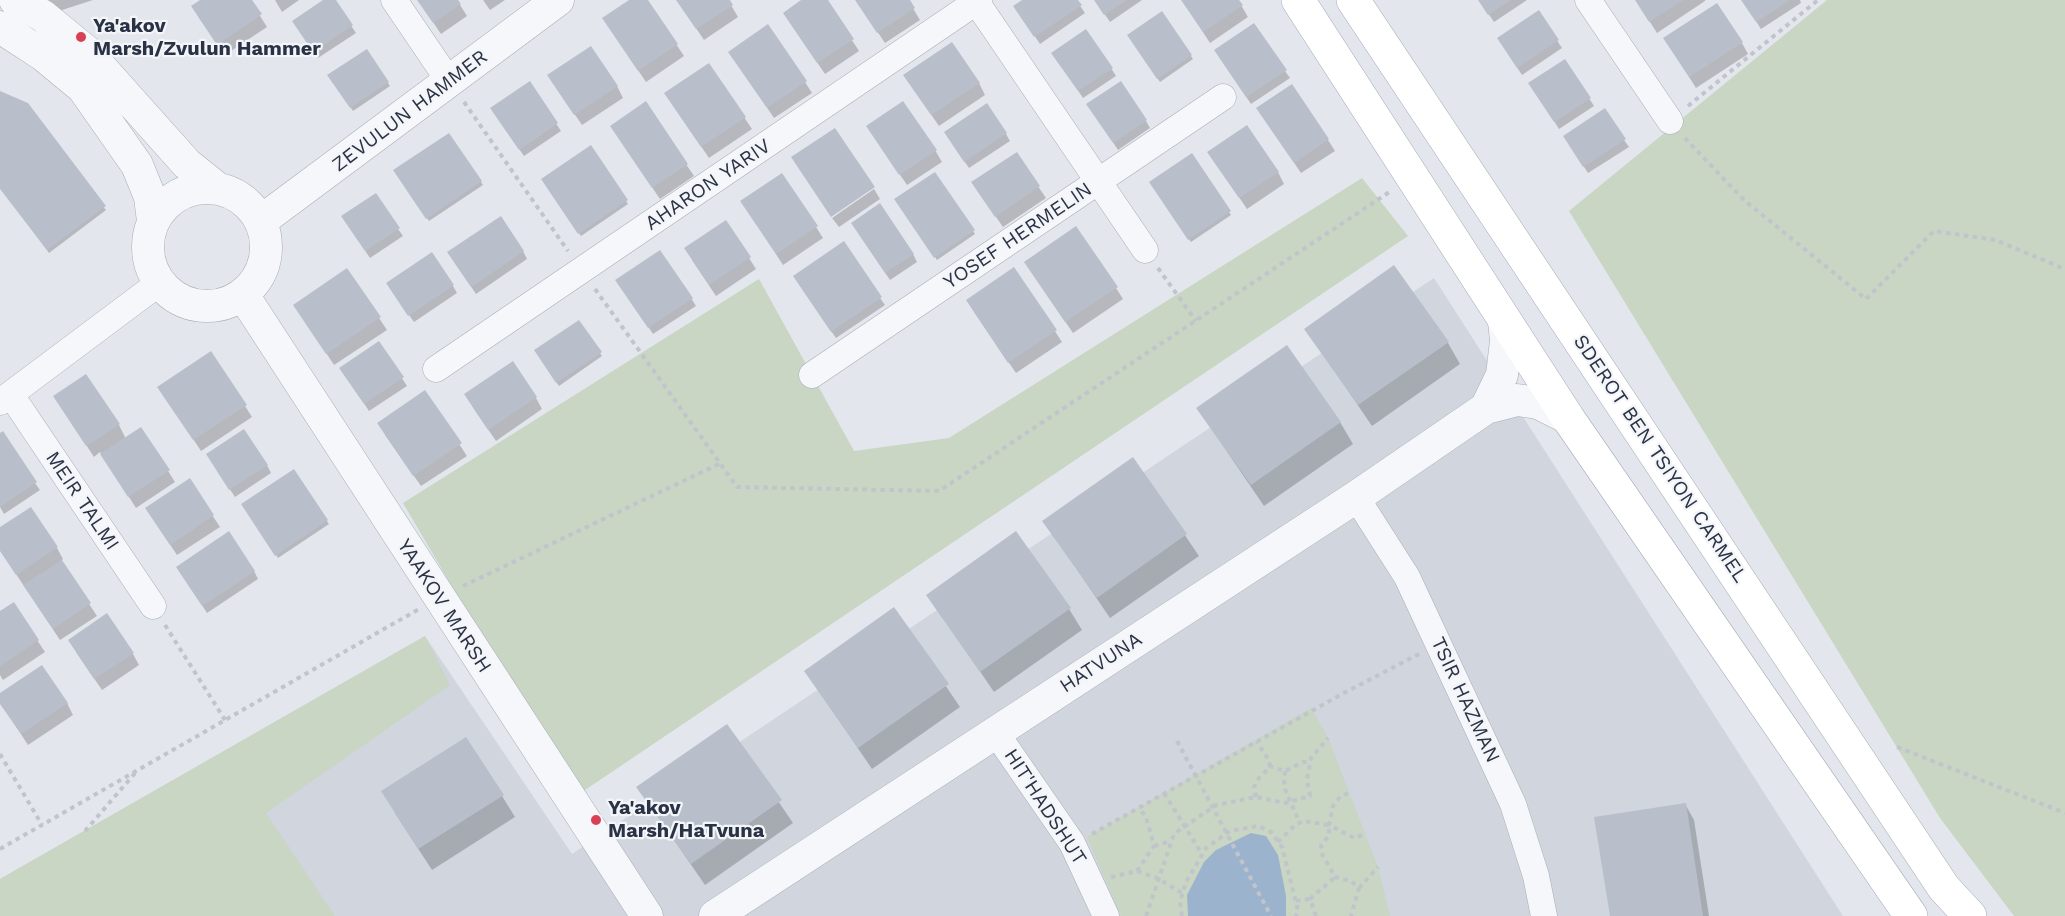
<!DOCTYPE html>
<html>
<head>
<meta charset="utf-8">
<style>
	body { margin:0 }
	canvas { display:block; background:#e3e6ec }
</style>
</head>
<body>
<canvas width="2065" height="916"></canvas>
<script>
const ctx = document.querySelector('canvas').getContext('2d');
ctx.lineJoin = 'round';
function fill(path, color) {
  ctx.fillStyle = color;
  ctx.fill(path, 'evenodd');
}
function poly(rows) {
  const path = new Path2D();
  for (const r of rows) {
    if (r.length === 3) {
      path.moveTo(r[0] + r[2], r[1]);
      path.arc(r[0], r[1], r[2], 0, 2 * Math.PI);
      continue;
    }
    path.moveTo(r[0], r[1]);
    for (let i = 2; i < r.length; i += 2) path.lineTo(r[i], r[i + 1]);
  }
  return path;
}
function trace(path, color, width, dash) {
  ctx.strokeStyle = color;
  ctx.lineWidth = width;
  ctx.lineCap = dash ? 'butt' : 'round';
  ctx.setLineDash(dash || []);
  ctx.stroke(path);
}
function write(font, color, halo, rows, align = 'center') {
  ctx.font = font + ' "Work Sans",sans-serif';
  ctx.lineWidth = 4.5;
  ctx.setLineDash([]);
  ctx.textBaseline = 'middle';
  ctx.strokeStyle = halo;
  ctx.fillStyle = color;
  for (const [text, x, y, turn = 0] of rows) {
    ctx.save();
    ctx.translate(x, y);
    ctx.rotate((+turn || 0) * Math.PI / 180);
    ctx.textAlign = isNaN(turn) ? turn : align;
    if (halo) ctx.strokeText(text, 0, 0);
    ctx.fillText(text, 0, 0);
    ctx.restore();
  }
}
const built = poly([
	[1434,278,1843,916,0,916,0,879,425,636,572,854]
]);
const green = poly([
	[1827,0,2065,0,2065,916,2014,916,1940,818,1569,211],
	[1362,178,1408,236,582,792,457,595,403,503,759,279,854,451,949,438],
	[425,636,450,685,266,813,335,916,0,916,0,879],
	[1311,708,1328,738,1378,867,1390,916,1121,916,1087,837]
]);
const water = poly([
	[1251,833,1266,836,1278,855,1286,896,1286,916,1188,916,1187,895,1204,862,1216,850]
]);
const shadow = poly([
	[49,0,93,0,56,12],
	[203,0,250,0,267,27,225,55,199,18],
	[275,0,299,0,282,12],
	[326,0,334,0,356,33,318,58,299,29],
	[418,0,457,0,467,16,441,34],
	[483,0,505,0,490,10],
	[632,0,647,0,684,56,646,82,611,30],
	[677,0,728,0,738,17,704,40],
	[804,0,826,0,859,51,825,74,791,24],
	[856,0,908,0,920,20,885,43],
	[1025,0,1076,0,1085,13,1040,44,1020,14],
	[1095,0,1142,0,1110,22],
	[1182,0,1238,0,1248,17,1210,43],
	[1479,0,1527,0,1494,22],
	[1636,0,1705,0,1705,1,1657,33],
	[1742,0,1800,0,1801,3,1761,29],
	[1162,13,1193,59,1160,82,1129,36],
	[1539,13,1562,48,1522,75,1503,46],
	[1742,43,1748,54,1696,88,1672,50],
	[366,51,390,86,353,111,329,76],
	[1220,58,1285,71,1290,78,1251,104],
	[1058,61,1111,68,1116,76,1083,98],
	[1565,61,1594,106,1559,129,1535,91],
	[737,63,805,82,812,93,774,118],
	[709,65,752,129,709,158,673,105],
	[529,83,561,131,524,156,496,116],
	[979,83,985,95,939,126,912,87],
	[617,86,623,98,582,125,556,87],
	[0,93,106,210,49,253,0,187],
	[645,103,694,176,660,199,618,137],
	[1093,112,1146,121,1150,128,1118,150],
	[1265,120,1328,140,1335,151,1301,173],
	[1006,134,1010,141,969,168,950,140],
	[449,135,483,185,429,221,395,171],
	[875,138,935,150,942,162,907,185],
	[1624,140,1629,147,1588,173,1569,144],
	[591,147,628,204,581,236,543,179],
	[1016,154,1046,198,1003,227,980,194],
	[1191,155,1231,215,1191,242,1151,183],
	[1216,163,1278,172,1284,184,1247,209],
	[935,174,975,234,937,260,896,199],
	[874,189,880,199,839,227,832,218],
	[742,202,816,227,823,238,783,265],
	[347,224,398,229,403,236,370,258],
	[857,231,913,254,917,262,890,280],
	[523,251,527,259,476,294,453,260],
	[749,258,756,269,716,296,692,260],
	[1014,269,1062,342,1016,373,974,312],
	[347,270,387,330,334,365,302,316],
	[1032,273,1116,288,1123,299,1073,333],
	[799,284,880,298,885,305,836,338],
	[453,286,457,293,414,322,392,291],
	[622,288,691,298,696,306,653,334],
	[579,322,602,356,559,386,536,351],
	[1306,329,1448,343,1460,364,1372,426],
	[379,343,407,386,369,411,346,376],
	[425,392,467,456,421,486,385,435],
	[166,398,245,406,252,417,201,451],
	[536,398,542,409,496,441,472,406],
	[62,408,119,425,126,439,168,471,175,482,136,508,100,452,94,457],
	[1198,409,1340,422,1353,444,1264,506],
	[0,435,40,490,4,514,0,507],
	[1133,459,1199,556,1110,618,1044,521],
	[212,462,267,465,271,473,235,497],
	[293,471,329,524,278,558,243,504],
	[189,480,220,527,177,555,153,519],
	[0,529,57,548,63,559,61,561,97,616,60,640,0,550],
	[254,571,258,579,207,613,182,574],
	[928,595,1069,609,1082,630,994,692],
	[13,604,45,652,3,680,0,675,0,613],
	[894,610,960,707,872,769,806,672],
	[76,652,133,654,139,665,102,690],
	[0,694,67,703,73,715,28,745,0,702],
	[727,726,793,823,705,885,638,788],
	[502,796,515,817,432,870,395,813],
	[1685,804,1694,820,1709,916,1611,916]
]);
const building = poly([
	[200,0,252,0,262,14,217,45,191,6],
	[323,0,336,0,353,25,313,52,292,21],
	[417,0,458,0,461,4,433,23],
	[629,0,648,0,678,44,638,71,602,18],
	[676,0,730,0,733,5,696,29],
	[801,0,828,0,854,39,817,63,783,13],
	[855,0,910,0,915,8,877,33],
	[1022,0,1078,0,1082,5,1034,37,1013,6],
	[1094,0,1127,0,1104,15],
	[1181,0,1239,0,1243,5,1203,32],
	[1478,0,1511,0,1488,15],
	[1635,0,1683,0,1649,22],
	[1741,0,1790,0,1756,22],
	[1717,3,1743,42,1689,77,1663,38],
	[1539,10,1559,40,1517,68,1497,38],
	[1162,11,1192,55,1157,79,1127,35],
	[1254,23,1287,70,1246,97,1214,50],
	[768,24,807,81,767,108,728,52],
	[1086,29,1113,68,1078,91,1051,53],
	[952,42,980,83,931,115,903,75],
	[591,46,618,86,574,115,547,75],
	[367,49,389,82,350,108,327,75],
	[1565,59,1591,98,1554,122,1528,83],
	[709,63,746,117,701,147,664,93],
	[530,81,558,123,519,150,490,108],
	[1121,81,1147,120,1113,143,1086,104],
	[1292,84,1329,139,1294,163,1256,108],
	[0,91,28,103,106,206,47,250,0,189],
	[646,101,688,164,652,188,610,126],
	[903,101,937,150,899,175,866,126],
	[987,103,1007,133,964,162,944,132],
	[1605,108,1626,139,1583,167,1563,136],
	[1247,125,1279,172,1239,198,1207,152],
	[835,128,875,187,831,217,791,157],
	[449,133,482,181,426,219,393,170],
	[591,145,628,200,578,234,541,179],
	[1017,152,1040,186,995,217,971,182],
	[1192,153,1231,211,1188,240,1149,182],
	[935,172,975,230,934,258,894,199],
	[782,173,818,226,776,254,740,201],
	[376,193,400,228,365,251,341,216],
	[880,203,914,254,885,273,851,223],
	[501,216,524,251,471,287,447,252],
	[726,220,751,257,709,285,684,248],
	[1076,226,1118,287,1065,322,1024,262],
	[844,241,882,297,831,332,793,276],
	[660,250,693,298,648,328,615,280],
	[432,252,454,285,408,316,386,283],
	[1394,265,1449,342,1358,405,1304,329],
	[1014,267,1057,330,1008,363,966,300],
	[347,268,381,317,326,354,293,305],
	[579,320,602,352,556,383,534,350],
	[379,341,404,377,364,404,339,368],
	[1287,345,1341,422,1251,485,1196,408],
	[211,351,247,405,193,440,157,387],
	[513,361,537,397,488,430,464,394],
	[86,374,120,424,86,446,53,396],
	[425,390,462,443,413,476,377,423],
	[141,427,170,470,128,497,100,454],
	[244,429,268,465,229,490,206,454],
	[3,431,37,482,0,507,0,433],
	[1133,457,1187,534,1097,598,1042,521],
	[294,469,328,520,275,556,241,504],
	[190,478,214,515,170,545,145,508],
	[31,507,58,547,16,575,0,551,0,527],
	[229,531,255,571,202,606,176,567],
	[1016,531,1071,608,980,672,926,595],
	[62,560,91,603,53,629,23,585],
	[14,602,39,640,0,666,0,611],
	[894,607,949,684,858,748,804,671],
	[107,613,134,653,94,679,68,640],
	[42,665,68,703,21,734,0,704,0,693],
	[727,724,782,800,691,864,636,787],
	[466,737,504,795,418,849,381,791],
	[1686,803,1703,916,1610,916,1594,817]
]);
const path = poly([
	[464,102,568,251],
	[1688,106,1818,0],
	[1685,138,1744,200,1866,299,1934,231,1995,240,2065,269],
	[1158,268,1196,321],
	[595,289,737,487,939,491,1391,191],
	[463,586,719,464],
	[165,625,225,720],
	[1177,741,1271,916],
	[1897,747,2065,813],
	[0,754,42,825],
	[1269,766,1285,771,1303,762,1310,762],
	[1285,771,1284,787,1300,823],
	[1164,793,1202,854],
	[1348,793,1340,797,1333,806,1329,825,1354,838,1365,834],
	[1256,797,1254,787,1259,778,1269,768,1270,762,1257,742],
	[85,831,136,772],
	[1092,834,1342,694,1419,654],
	[1278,842,1295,825,1303,821,1329,825,1329,835,1321,846,1322,854,1335,877,1351,881,1359,888,1351,916],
	[1154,846,1171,841],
	[0,849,419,609],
	[1137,871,1154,846,1146,817,1139,808],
	[1111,877,1137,871,1157,878,1182,893],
	[1359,888,1378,867],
	[1296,901,1310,899],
	[1146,916,1174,834,1216,805,1256,797,1285,803,1310,796,1307,780,1311,758,1328,738],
	[1182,916,1180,902,1186,882,1206,848,1230,831,1258,826,1271,832,1282,847,1298,910,1296,916],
	[1316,916,1310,899,1335,877]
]);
const minor = poly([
	[394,0,449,81],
	[975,0,1145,250],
	[1588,0,1670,121],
	[436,369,979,0],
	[812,375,1223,97],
	[11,395,153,606],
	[0,402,159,283],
	[1356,497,1407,577,1513,804,1536,876,1544,916],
	[996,733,1072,843,1106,916]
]);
const tertiary = poly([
	[15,0,43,16,86,51,187,164,217,188],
	[0,27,43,55,83,88,137,165,150,197,153,221],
	[207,247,59],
	[261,221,558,0],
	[243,295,647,916],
	[1486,408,1502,375,1506,341,1504,321],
	[715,916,1356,497,1486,408,1517,400,1538,403,1568,418]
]);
const primary = poly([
	[1298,0,1568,418,1911,916],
	[1353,0,1944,888,1970,916]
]);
const markers = [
	[81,37,6,"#d84154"],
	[596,820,6,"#d84154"]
];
const poiNames = [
	["Ya'akov",93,26],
	["Marsh/Zvulun Hammer",93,49],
	["Ya'akov",608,808],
	["Marsh/HaTvuna",608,831]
];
const streetNames = [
	["ZEVULUN HAMMER",410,111,-37],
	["AHARON YARIV",708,185,-34],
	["YOSEF HERMELIN",1018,236,-34],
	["SDEROT BEN TSIYON CARMEL",1660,459,56],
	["MEIR TALMI",82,501,56],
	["YAAKOV MARSH",444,606,57],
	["HATVUNA",1101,663,-33],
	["TSIR HAZMAN",1465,700,65],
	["HIT'HADSHUT",1045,807,57]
];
fill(built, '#d0d5de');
fill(green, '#c8d6c3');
fill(water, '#9cb3ce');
fill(shadow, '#0003');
fill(building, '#b9bfca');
trace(minor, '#a7adb7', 27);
trace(tertiary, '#a7adb7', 33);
trace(primary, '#a1aab8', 34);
trace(path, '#c1c4cb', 4, [4.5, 4.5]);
trace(minor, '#f6f7fa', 26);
trace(tertiary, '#f6f7fa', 32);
trace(primary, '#fff', 33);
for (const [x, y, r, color] of markers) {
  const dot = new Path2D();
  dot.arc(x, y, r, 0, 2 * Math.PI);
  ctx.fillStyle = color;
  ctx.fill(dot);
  trace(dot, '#f3f5f9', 2);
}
write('bold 20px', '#293345', '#f3f5f9', poiNames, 'left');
write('20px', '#293345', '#f3f5f9', streetNames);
</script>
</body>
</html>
